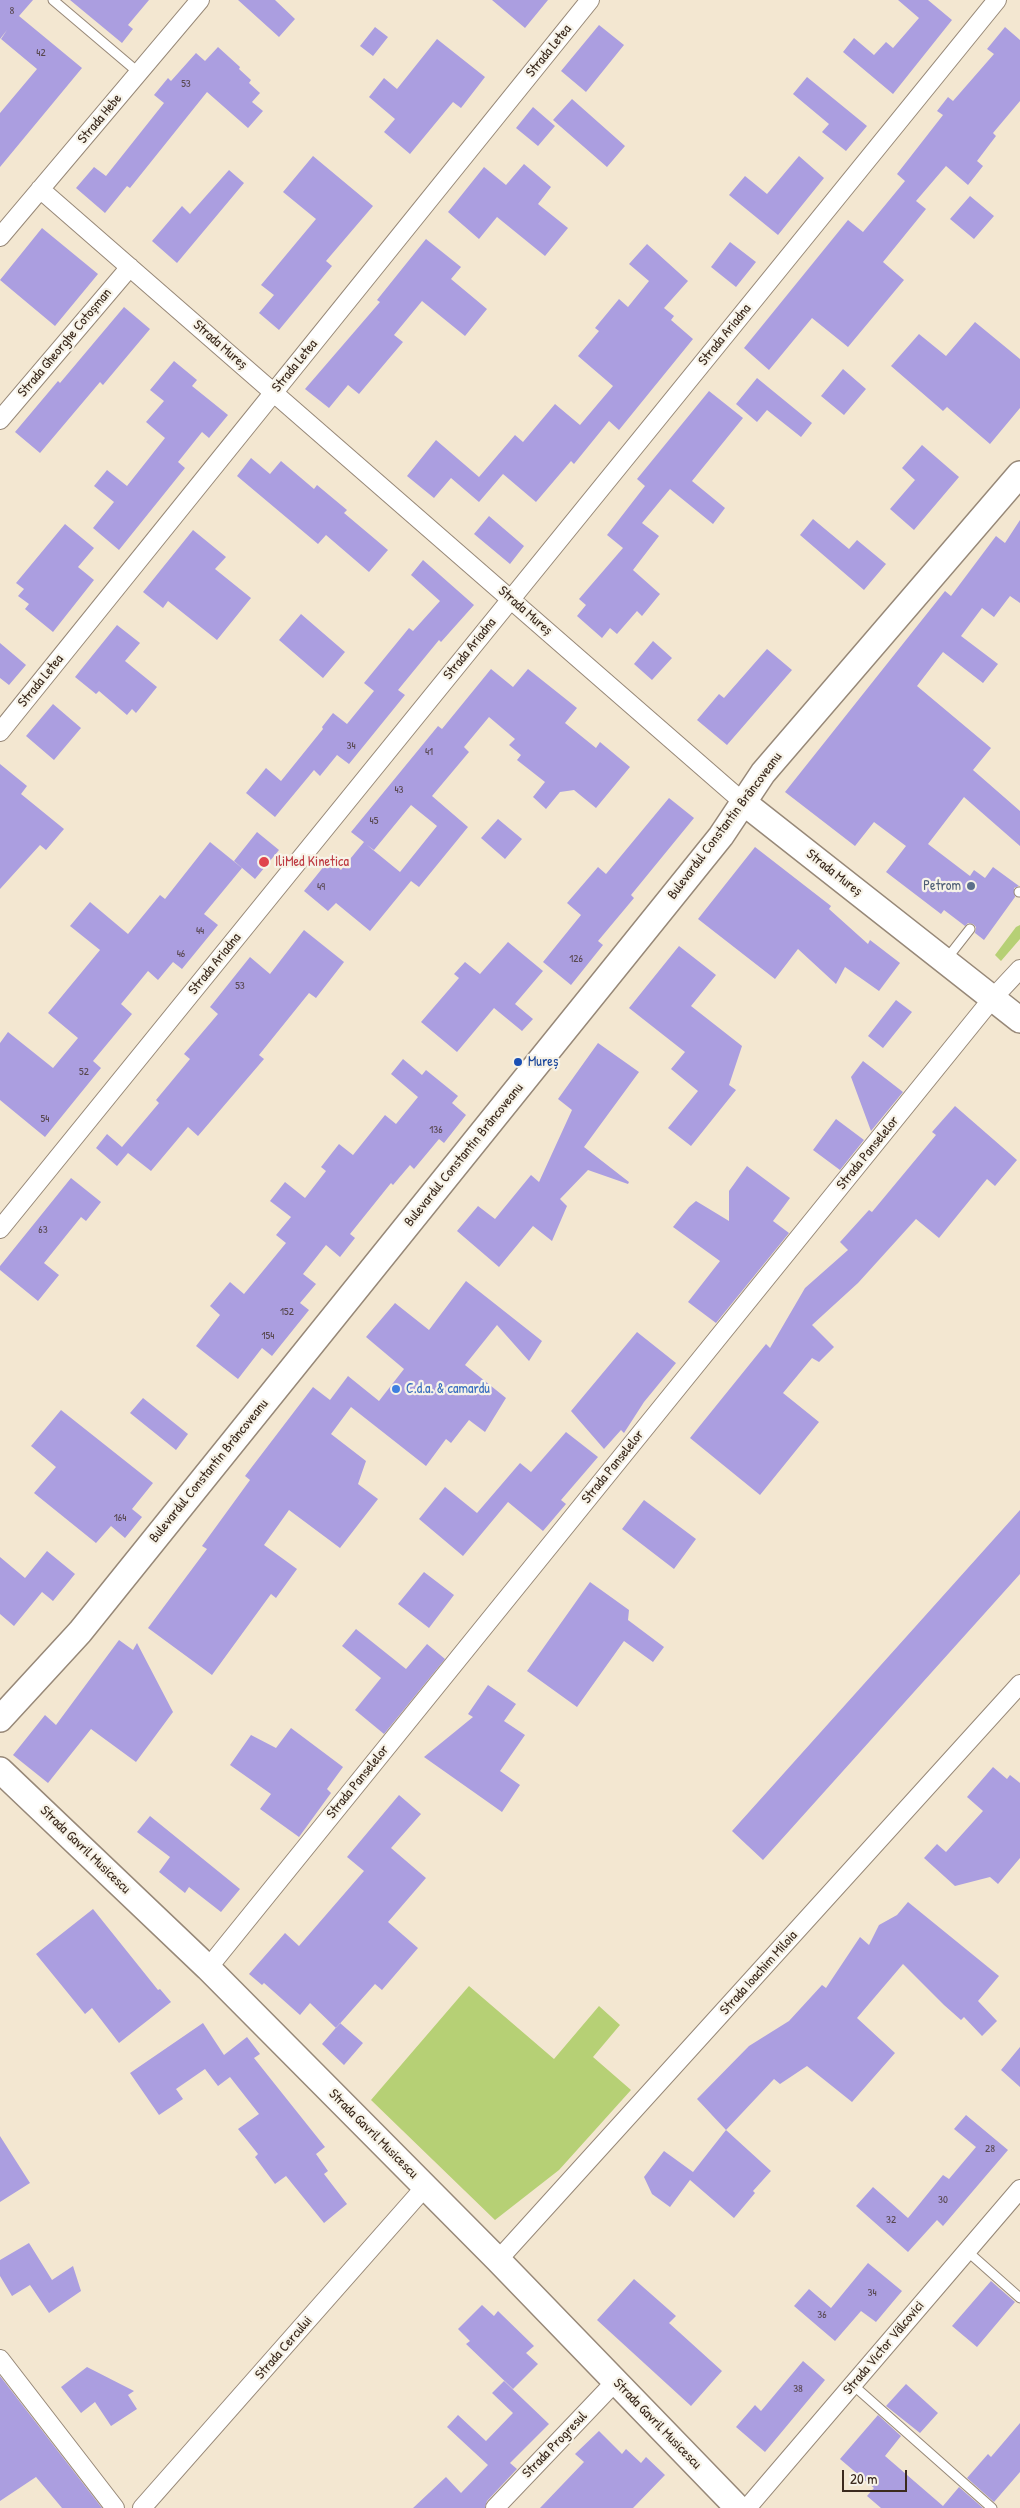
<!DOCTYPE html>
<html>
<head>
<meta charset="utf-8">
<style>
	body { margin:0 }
	#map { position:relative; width:1020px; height:2508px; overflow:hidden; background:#f3e7d1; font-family:"Patrick Hand",sans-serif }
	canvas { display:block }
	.scale { position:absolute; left:842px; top:2470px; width:65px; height:22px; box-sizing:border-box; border:2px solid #3b2a1e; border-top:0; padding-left:6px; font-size:15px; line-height:18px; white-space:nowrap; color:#3b2a1e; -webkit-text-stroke:4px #f7f3e8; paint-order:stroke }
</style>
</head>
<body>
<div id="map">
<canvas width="1020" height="2508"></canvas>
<div class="scale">20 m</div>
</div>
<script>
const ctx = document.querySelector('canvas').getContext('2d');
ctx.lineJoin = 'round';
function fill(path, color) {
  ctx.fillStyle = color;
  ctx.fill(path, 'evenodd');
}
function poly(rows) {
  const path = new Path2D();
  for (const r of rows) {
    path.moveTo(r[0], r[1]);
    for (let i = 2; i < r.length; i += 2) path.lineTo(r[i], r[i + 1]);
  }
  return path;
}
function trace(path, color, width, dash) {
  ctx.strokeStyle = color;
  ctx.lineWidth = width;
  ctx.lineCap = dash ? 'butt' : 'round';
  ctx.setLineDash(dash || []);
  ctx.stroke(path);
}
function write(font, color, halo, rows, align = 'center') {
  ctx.font = font + ' "Patrick Hand",sans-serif';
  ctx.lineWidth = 4.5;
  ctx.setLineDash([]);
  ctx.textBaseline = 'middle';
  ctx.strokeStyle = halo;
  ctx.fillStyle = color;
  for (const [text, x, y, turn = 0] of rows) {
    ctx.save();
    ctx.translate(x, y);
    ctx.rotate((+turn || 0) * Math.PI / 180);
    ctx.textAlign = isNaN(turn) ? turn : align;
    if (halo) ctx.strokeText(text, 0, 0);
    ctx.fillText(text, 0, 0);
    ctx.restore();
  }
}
const green = poly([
	[1020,925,1020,939,1001,961,995,955,1016,927],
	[469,1986,554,2059,599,2006,620,2025,593,2057,631,2090,559,2170,495,2220,371,2100]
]);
const building = poly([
	[0,0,33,0,19,16,82,68,0,167,0,113,37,69,1,39,7,30,0,39],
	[70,0,149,0,128,25,133,29,122,43],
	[238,0,275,0,295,19,279,37],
	[492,0,548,0,525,28],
	[898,0,928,0,952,20,893,94,843,52,854,38,874,55,886,42,893,48,919,18],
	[599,25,624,45,586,92,561,71],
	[375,27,388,37,373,56,360,46],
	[1005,27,1020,40,1020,101,993,133,996,136,977,161,983,166,968,185,946,166,916,201,926,209,883,262,904,280,848,347,812,318,769,370,744,348,848,220,863,232,905,181,897,174,943,115,937,111,948,97,953,101,994,54,987,49],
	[437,39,485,77,461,108,453,102,410,154,384,132,395,119,369,97,384,78,397,89],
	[218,47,240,67,239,69,251,80,249,83,260,93,252,102,263,111,248,128,207,92,130,188,127,186,105,213,76,188,94,167,106,176,164,103,154,95,168,78,171,81,196,53,205,61],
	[807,77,867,126,846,151,822,132,829,124,793,94],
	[572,99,625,146,607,167,553,120],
	[533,107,555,126,538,146,516,128],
	[313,156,373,206,326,261,332,266,279,330,259,313,274,295,261,285,316,219,283,192],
	[799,156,824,178,778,235,729,195,745,176,767,194],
	[524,164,551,187,538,204,568,228,545,256,497,217,479,239,448,212,484,167,506,185],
	[229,170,244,183,177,263,152,241,182,206,190,214],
	[970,196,994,216,974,239,950,219],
	[42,228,98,274,55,326,0,280],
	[426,239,461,267,451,279,487,309,465,336,422,301,394,335,403,342,359,394,348,385,329,408,305,389,380,302,377,300],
	[730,242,756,262,736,287,711,267],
	[647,244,688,281,664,308,674,316,671,320,693,339,619,430,609,421,574,464,571,461,536,502,503,474,479,502,451,478,434,498,407,476,436,440,479,477,515,435,523,442,555,404,580,425,613,386,578,356,599,331,595,328,619,299,628,307,649,281,629,264],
	[124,307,150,329,103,385,100,382,40,453,15,432,58,381,60,383],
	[975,322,1020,359,1020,408,990,444,947,407,943,411,891,366,919,334,946,356],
	[174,361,197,380,192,386,228,415,209,438,202,432,178,462,185,468,119,550,93,528,114,502,94,486,107,470,127,486,165,438,146,422,164,401,150,390],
	[843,369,866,389,844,415,821,396],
	[757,378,812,423,801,437,767,410,757,422,736,404],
	[709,391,743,418,692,481,725,508,713,524,670,489,642,523,659,536,633,570,660,594,642,616,637,611,617,634,610,628,602,638,577,616,586,605,579,599,623,548,607,535,645,486,637,479],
	[922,445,959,477,914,530,890,509,915,480,902,468],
	[251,458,270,474,281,461,314,489,317,485,347,510,344,513,388,550,369,572,326,535,318,544,237,476],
	[489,516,524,546,510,564,474,534],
	[813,519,849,549,857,540,886,564,864,590,800,535],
	[1020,520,1020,603,1010,596,994,617,982,608,961,636,998,664,983,683,943,652,917,686,991,748,973,770,1020,811,1020,846,964,797,928,844,970,876,974,870,985,878,993,867,1019,886,1014,888,1015,897,984,940,975,933,976,927,973,924,968,923,965,926,944,910,941,914,886,872,906,846,874,822,855,846,785,792,945,591,951,596,996,536,1005,543],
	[65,524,94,548,78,567,94,580,53,632,25,609,29,604,18,596,24,589,16,583],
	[193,530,226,557,215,569,251,598,217,640,168,601,163,608,143,592],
	[423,560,474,605,441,642,439,640,398,690,405,695,349,764,337,755,320,776,314,770,275,817,246,793,266,768,281,781,323,729,322,727,333,713,347,724,374,691,364,683,409,628,413,631,440,601,411,575],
	[301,614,345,652,323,678,279,640],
	[117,625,140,643,125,661,157,687,136,713,132,709,127,715,99,691,96,694,75,677],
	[653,641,672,658,652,680,634,664],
	[0,643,26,665,9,685,0,678],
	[767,649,792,670,727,745,697,720,719,694,724,698],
	[491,669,513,687,528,669,577,708,565,723,596,748,600,742,630,767,596,808,574,790,560,792,546,809,533,797,545,782,517,760,521,755,509,745,515,739,489,717,464,747,469,752,432,796,468,827,419,887,411,881,370,931,336,903,328,911,304,891,329,860,341,870,364,842,351,832,438,726,442,729],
	[411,805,437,826,400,872,367,845,374,850],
	[53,704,81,728,54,760,26,736],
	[0,764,27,786,21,794,64,829,46,850,40,845,0,889],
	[669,798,694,818,631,895,634,898,598,941,603,945,571,985,543,962,581,915,567,903,598,867,606,874],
	[498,819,522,839,505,859,481,838],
	[257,832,279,850,255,879,234,861],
	[210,842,242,868,204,914,218,925,182,969,173,962,158,980,148,971,121,1004,132,1014,93,1061,101,1068,45,1137,0,1100,0,1043,8,1032,53,1068,78,1038,48,1013,100,950,70,926,90,902,128,934,160,895,165,899],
	[755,847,831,906,829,909,868,944,870,940,900,963,879,991,845,967,836,984,798,949,775,979,698,919],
	[304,930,344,962,316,998,309,993,259,1055,264,1059,198,1136,188,1127,151,1171,128,1153,117,1166,96,1148,107,1134,122,1147,159,1103,156,1100,190,1059,184,1054,218,1014,210,1007,250,957,270,974],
	[508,942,543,971,515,1004,533,1019,522,1031,494,1008,457,1052,421,1022,459,978,454,974,465,962,480,974],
	[679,946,716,975,691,1006,742,1046,729,1085,736,1090,691,1146,668,1128,698,1091,671,1069,685,1052,629,1008],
	[896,1000,912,1012,883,1048,868,1036],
	[598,1043,639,1072,584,1147,629,1182,628,1184,588,1170,560,1199,567,1206,552,1241,533,1226,499,1267,457,1231,478,1206,495,1219,531,1175,539,1182,572,1110,558,1099],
	[403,1059,422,1075,426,1070,458,1096,452,1103,466,1115,444,1143,439,1139,414,1169,410,1165,393,1185,391,1183,350,1234,355,1238,340,1257,326,1245,303,1274,316,1284,300,1303,309,1310,272,1356,262,1348,238,1379,196,1346,220,1315,210,1306,230,1282,244,1294,286,1243,276,1235,291,1217,270,1201,285,1182,305,1198,326,1171,321,1167,339,1144,353,1155,385,1115,396,1124,418,1097,391,1074],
	[863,1061,903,1092,871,1131,851,1077],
	[955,1106,1017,1160,995,1186,987,1179,939,1238,916,1219,858,1283,812,1325,834,1347,819,1362,812,1358,783,1393,819,1422,760,1495,690,1438,766,1344,770,1348,805,1288,848,1250,840,1242,869,1210,872,1212,936,1135,932,1132],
	[836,1119,864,1140,840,1170,813,1150],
	[747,1166,790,1198,773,1221,789,1233,716,1323,688,1302,720,1261,673,1227,689,1207,696,1201,729,1221,729,1191],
	[71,1178,101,1202,86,1221,81,1217,44,1263,59,1275,38,1301,0,1270,0,1266],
	[466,1281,542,1341,529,1361,497,1325,465,1365,506,1398,485,1432,469,1420,451,1443,446,1439,426,1466,351,1407,331,1434,366,1461,358,1484,378,1499,340,1548,289,1510,264,1545,297,1569,276,1598,271,1594,212,1675,148,1628,207,1549,202,1546,250,1480,245,1476,313,1387,330,1400,348,1376,379,1401,404,1369,366,1337,395,1303,429,1330],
	[637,1332,676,1363,644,1402,624,1433,621,1430,604,1449,571,1411],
	[143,1398,188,1434,176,1450,130,1413],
	[61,1410,153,1483,132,1509,142,1517,125,1538,111,1526,96,1543,34,1493,56,1467,31,1446],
	[566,1432,598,1457,561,1500,566,1504,543,1531,508,1502,463,1556,419,1519,445,1487,477,1513,520,1463,531,1472],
	[644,1500,696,1539,674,1569,622,1529],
	[1020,1510,1020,1574,763,1860,732,1831],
	[47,1551,75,1574,53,1601,42,1592,14,1626,0,1614,0,1557,25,1578],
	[424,1572,454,1595,429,1628,398,1604],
	[590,1582,629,1610,628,1620,664,1647,653,1662,624,1641,577,1707,527,1671],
	[356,1629,406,1669,427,1644,445,1659,384,1734,355,1710,381,1678,342,1646],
	[119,1640,133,1650,137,1643,173,1712,136,1762,91,1729,48,1783,13,1755,45,1715,56,1725],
	[488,1685,516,1704,504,1721,525,1735,500,1771,520,1785,502,1812,424,1757,473,1717,468,1714],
	[291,1728,343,1767,327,1789,331,1793,299,1837,260,1809,271,1794,230,1765,251,1735,276,1748],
	[993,1767,1007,1779,1010,1775,1020,1783,1020,1858,998,1884,990,1877,955,1886,924,1858,937,1844,946,1852,983,1811,967,1797],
	[399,1795,421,1814,391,1848,426,1878,388,1922,418,1948,382,1990,375,1984,336,2028,310,2003,300,2015,264,1983,262,1985,249,1974,285,1933,299,1946,364,1871,347,1857],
	[150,1816,240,1889,221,1912,189,1887,185,1893,159,1872,170,1857,137,1832],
	[908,1902,999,1976,978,2001,997,2021,982,2036,964,2017,961,2020,944,2005,903,1964,857,2018,895,2053,852,2102,807,2066,780,2084,774,2079,726,2130,697,2099,749,2046,789,2021,822,1985,826,1988,860,1937,869,1945,879,1925,897,1915],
	[93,1909,158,1990,160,1989,171,2002,119,2043,92,2008,85,2014,36,1954],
	[203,2023,224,2055,247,2037,260,2054,254,2058,325,2147,316,2154,328,2171,324,2174,347,2204,324,2223,286,2176,275,2184,255,2157,258,2154,238,2129,259,2114,230,2077,218,2086,205,2069,176,2089,183,2099,159,2115,130,2073],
	[340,2023,363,2043,344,2065,322,2044],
	[1020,2047,1020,2087,1001,2070],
	[966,2115,1008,2150,943,2226,937,2220,908,2252,856,2206,873,2187,908,2218,943,2175,949,2179,976,2147,954,2129],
	[726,2130,771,2171,753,2191,755,2193,734,2218,690,2180,670,2207,652,2194,644,2177,664,2151,693,2172],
	[0,2136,30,2183,0,2202],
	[29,2243,52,2280,73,2266,81,2291,49,2313,30,2285,12,2296,0,2276,0,2260],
	[868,2263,902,2291,876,2322,861,2311,835,2341,794,2306,809,2289,831,2308],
	[634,2279,676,2316,669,2323,722,2371,691,2406,597,2320],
	[991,2281,1015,2302,977,2347,952,2326],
	[482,2305,494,2316,498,2311,534,2346,526,2353,538,2364,513,2389,466,2344,470,2341,458,2329],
	[803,2361,825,2380,765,2452,736,2427,755,2405,761,2411],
	[87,2367,134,2391,128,2395,137,2409,111,2426,95,2402,81,2413,61,2387],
	[0,2376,102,2508,62,2508,36,2477,0,2501],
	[504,2381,549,2424,510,2463,517,2469,487,2501,485,2508,413,2508,446,2477,461,2493,488,2465,447,2427,458,2415,486,2441,513,2413,492,2393],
	[906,2384,938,2413,920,2433,886,2406],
	[878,2415,901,2436,885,2456,943,2506,959,2487,983,2508,881,2508,867,2496,874,2488,840,2459],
	[1020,2423,1020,2472,994,2502,967,2478,988,2454,991,2457],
	[599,2431,622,2454,626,2449,641,2463,646,2457,665,2475,633,2508,540,2508,584,2462,575,2454]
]);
const lane = poly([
	[53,0,139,73],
	[1019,892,1020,892],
	[945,961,970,929],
	[967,2251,1020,2298],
	[853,2385,992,2508]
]);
const street = poly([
	[40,189,743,802],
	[0,237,200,0],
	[0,420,130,267],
	[0,732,590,0],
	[0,1229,997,0],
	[208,1968,992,999,1020,969],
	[498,2260,1020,1684],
	[0,2359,115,2508],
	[142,2508,425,2187],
	[495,2508,616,2381],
	[747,2508,1020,2189]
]);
const secondary = poly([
	[743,802,1020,1020],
	[0,1719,80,1632,530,1073,721,836,763,773,1020,474],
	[0,1770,208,1968,498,2260,738,2508]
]);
const markers = [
	[264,862,6,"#e0444e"],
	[971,886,5,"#5c6f8a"],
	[518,1062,5,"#1a4fb4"],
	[396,1389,5,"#3f7fe0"]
];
const numberNames = [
	["8",12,11],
	["42",41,53],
	["53",186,84],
	["34",351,746],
	["41",429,752],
	["43",399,790],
	["45",374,821],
	["49",321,887],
	["44",200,931],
	["46",181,954],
	["126",576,959],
	["53",240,986],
	["52",84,1072],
	["54",45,1119],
	["136",436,1130],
	["63",43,1230],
	["152",287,1312],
	["154",268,1336],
	["164",120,1518],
	["28",990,2149],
	["30",943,2200],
	["32",891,2220],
	["34",872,2293],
	["36",822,2315],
	["38",798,2389]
];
const streetNames = [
	["Strada Letea",549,51,-51],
	["Strada Hebe",100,119,-50],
	["Strada Ariadna",725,335,-51],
	["Strada Gheorghe Cotoșman",65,343,-50],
	["Strada Mureș",220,345,41],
	["Strada Letea",295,366,-51],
	["Strada Mureș",525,611,41],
	["Strada Ariadna",470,649,-51],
	["Strada Letea",41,681,-51],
	["Bulevardul Constantin Brâncoveanu",725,826,-53],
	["Strada Mureș",834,873,38],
	["Strada Ariadna",215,964,-51],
	["Strada Panselelor",868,1153,-51],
	["Bulevardul Constantin Brâncoveanu",464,1155,-51],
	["Strada Panselelor",613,1467,-51],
	["Bulevardul Constantin Brâncoveanu",209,1471,-51],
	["Strada Panselelor",358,1782,-51],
	["Strada Gavril Musicescu",85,1850,44],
	["Strada Ioachim Miloia",759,1973,-48],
	["Strada Gavril Musicescu",373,2134,45],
	["Strada Cercului",284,2348,-49],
	["Strada Victor Vâlcovici",884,2348,-50],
	["Strada Gavril Musicescu",657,2424,46],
	["Strada Progresul",555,2445,-46]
];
const healthNames = [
	["IliMed Kinetica",275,862]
];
const serviceNames = [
	["Petrom",961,886]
];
const transitNames = [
	["Mureș",528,1062]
];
const shopNames = [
	["C.d.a. & camardu",406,1389]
];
fill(green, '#b6d075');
fill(building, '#ab9ee0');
trace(lane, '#978878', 11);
trace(street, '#978878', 20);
trace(secondary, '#978878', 28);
trace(lane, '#fff', 9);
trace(street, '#fff', 18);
trace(secondary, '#fff', 25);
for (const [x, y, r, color] of markers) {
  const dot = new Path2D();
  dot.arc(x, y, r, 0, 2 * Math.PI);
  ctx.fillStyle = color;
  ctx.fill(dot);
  trace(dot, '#f7f3e8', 2);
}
write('11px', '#57474e', null, numberNames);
write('14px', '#3b2a1e', '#f7f3e8', streetNames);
write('14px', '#be3a42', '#f7f3e8', healthNames, 'left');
write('14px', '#4e5e75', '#f7f3e8', serviceNames, 'right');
write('14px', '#164399', '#f7f3e8', transitNames, 'left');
write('14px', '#366cbe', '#f7f3e8', shopNames, 'left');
</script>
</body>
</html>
